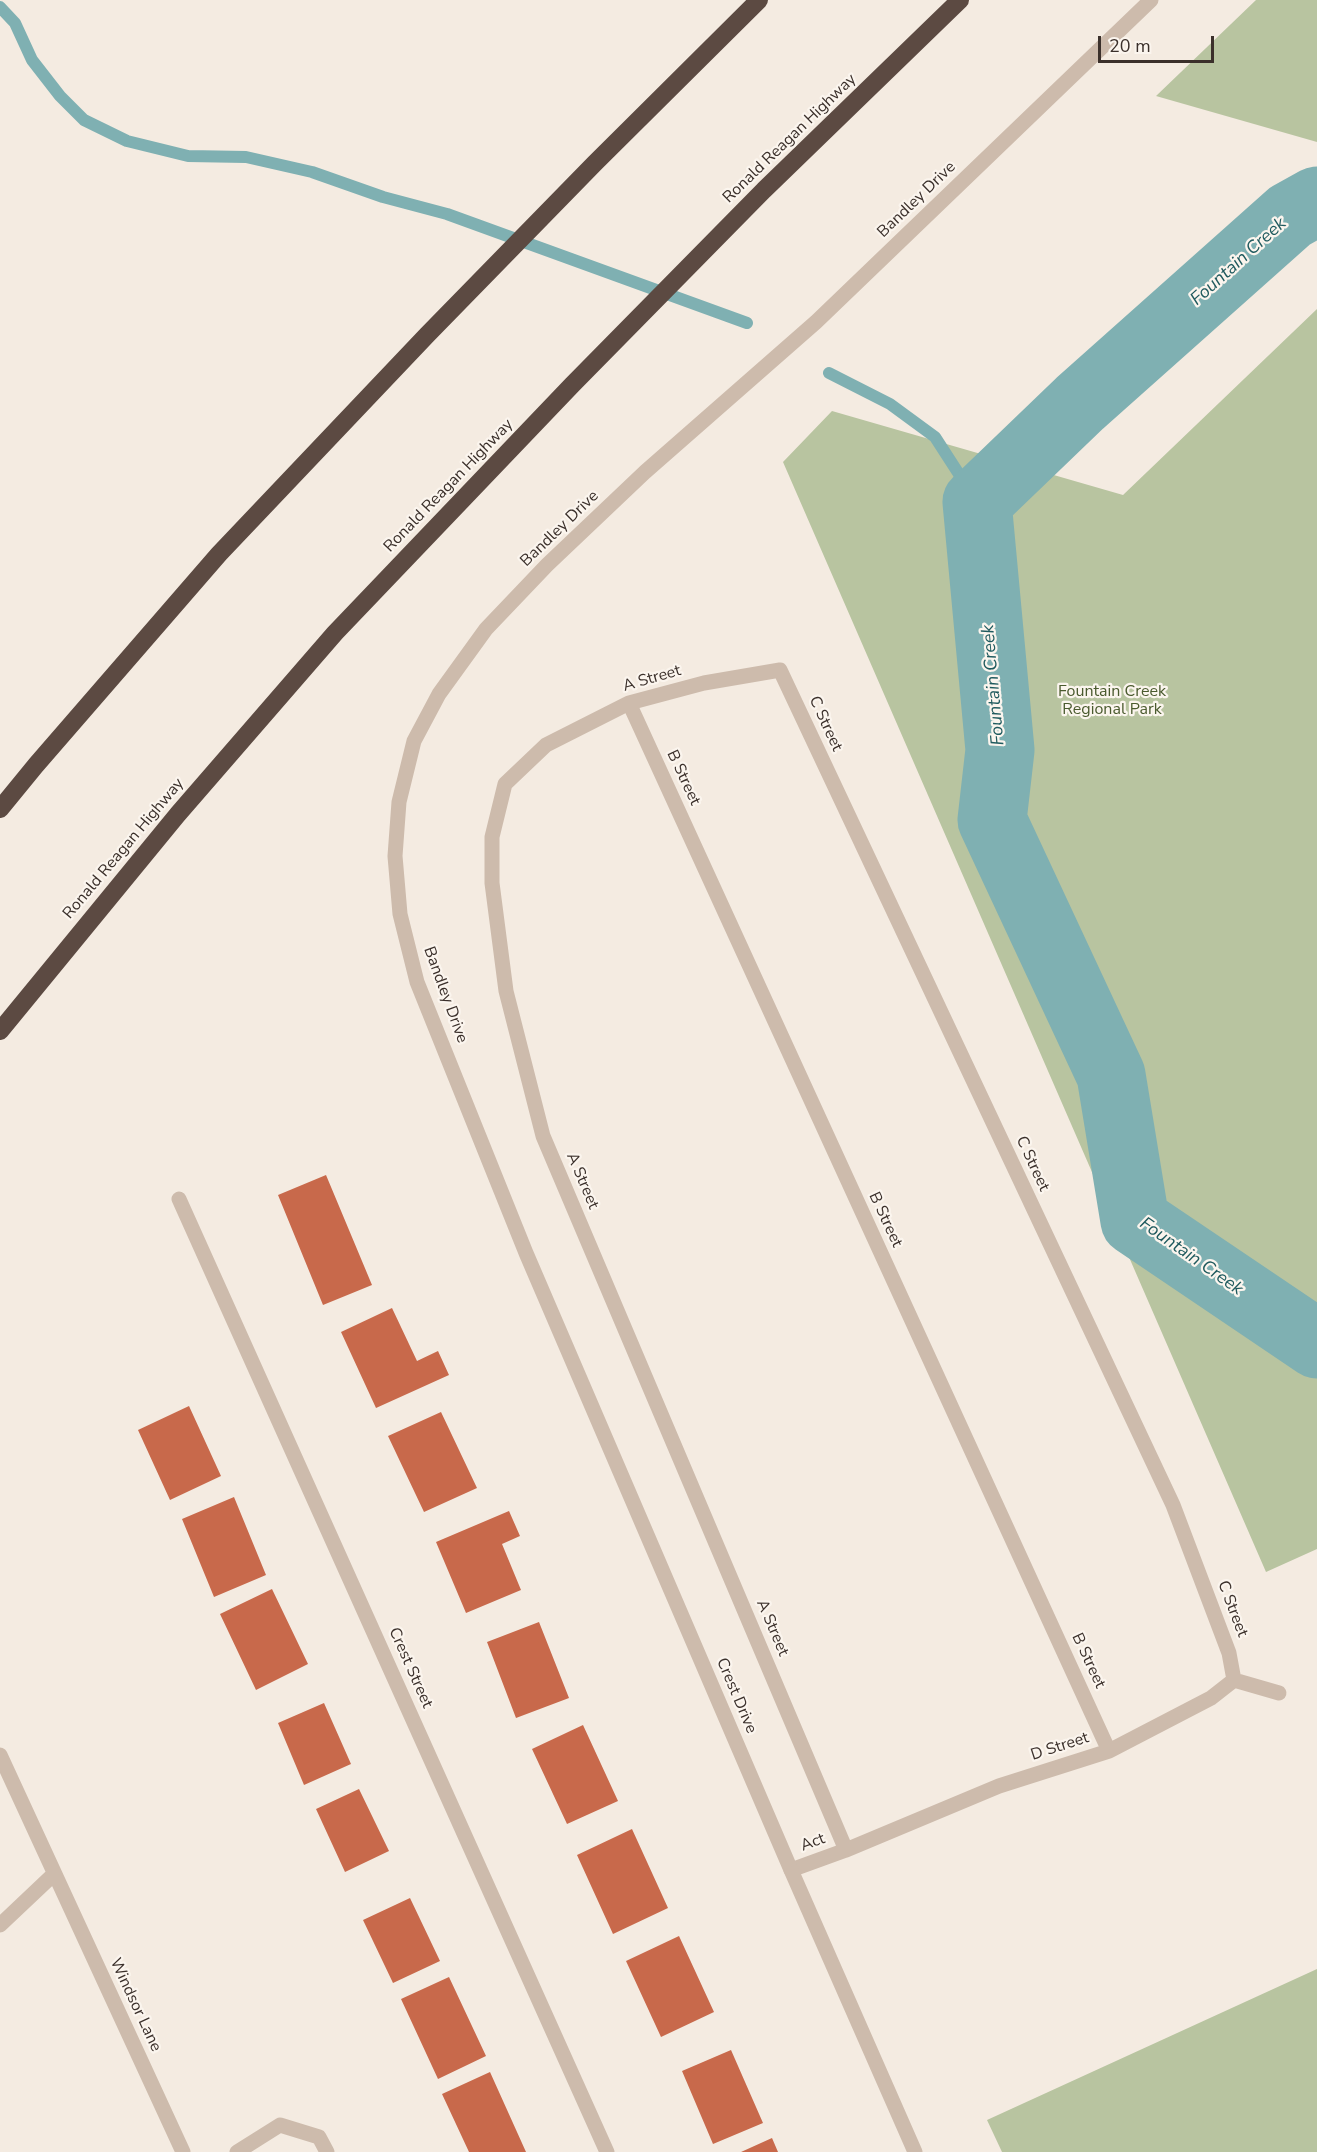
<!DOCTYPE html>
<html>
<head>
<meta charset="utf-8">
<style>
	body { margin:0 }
	#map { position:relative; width:1317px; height:2152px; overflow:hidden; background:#f4ebe1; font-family:"Nunito Sans",sans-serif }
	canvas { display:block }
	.scale { position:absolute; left:1098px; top:36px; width:116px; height:27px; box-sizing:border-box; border:3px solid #3b302b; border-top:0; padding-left:8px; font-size:18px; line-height:21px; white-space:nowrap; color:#3b302b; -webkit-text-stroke:4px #fbf5ee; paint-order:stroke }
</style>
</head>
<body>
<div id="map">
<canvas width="1317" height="2152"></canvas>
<div class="scale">20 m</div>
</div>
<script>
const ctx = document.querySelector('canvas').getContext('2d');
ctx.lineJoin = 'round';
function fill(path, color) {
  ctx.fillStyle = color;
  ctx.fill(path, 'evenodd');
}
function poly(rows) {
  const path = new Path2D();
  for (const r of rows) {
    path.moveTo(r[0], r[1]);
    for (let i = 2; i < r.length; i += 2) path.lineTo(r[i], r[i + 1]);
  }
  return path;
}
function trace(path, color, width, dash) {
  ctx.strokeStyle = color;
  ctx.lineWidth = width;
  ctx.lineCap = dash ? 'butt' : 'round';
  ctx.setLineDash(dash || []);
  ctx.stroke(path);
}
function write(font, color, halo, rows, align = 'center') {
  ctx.font = font + ' "Nunito Sans",sans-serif';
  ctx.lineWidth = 4.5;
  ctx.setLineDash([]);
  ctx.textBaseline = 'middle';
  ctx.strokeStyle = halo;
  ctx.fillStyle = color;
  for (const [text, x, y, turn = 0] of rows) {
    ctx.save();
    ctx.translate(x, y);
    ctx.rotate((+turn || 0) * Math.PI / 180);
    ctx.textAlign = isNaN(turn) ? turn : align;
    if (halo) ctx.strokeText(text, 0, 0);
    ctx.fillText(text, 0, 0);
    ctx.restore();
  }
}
const green = poly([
	[1256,0,1317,0,1317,142,1156,96],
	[1317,309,1317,1549,1266,1572,783,462,832,411,1123,495],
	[1317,1969,1317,2152,1002,2152,987,2120]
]);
const stream = poly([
	[0,7,15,23,32,60,60,96,84,120,127,141,188,156,246,157,312,172,383,197,447,214,747,323],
	[829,373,890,404,935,437,977,502]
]);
const river = poly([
	[1317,201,1290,216,1080,403,977,502,1000,750,992,820,1111,1075,1135,1221,1317,1344]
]);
const building = poly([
	[326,1175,372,1285,323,1305,278,1195],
	[392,1308,417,1361,438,1351,449,1375,376,1408,341,1332],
	[189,1406,221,1476,170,1500,138,1430],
	[441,1412,477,1488,424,1512,388,1436],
	[234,1497,266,1575,214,1597,182,1519],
	[509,1511,520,1536,502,1544,521,1590,466,1613,436,1542],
	[272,1589,308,1664,256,1690,220,1614],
	[539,1622,569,1698,516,1718,487,1642],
	[324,1703,351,1764,304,1785,278,1723],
	[583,1725,618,1801,567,1824,532,1749],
	[359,1789,389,1851,345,1872,316,1809],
	[632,1829,668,1908,613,1934,577,1855],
	[410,1898,440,1961,393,1983,363,1920],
	[679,1936,714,2012,661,2037,626,1961],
	[449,1977,486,2056,438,2079,401,1999],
	[731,2050,763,2123,713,2144,682,2071],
	[490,2072,526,2152,469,2152,442,2094],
	[772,2138,778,2152,741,2152]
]);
const service = poly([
	[629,703,1109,1751],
	[846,1850,543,1136,506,991,492,883,492,837,505,784,546,745,629,703,704,683,780,670,1173,1505,1229,1653,1234,1680],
	[791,1870,846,1850,999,1786,1109,1751,1211,1698,1234,1680,1279,1693]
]);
const minor = poly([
	[179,1199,607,2152],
	[0,1755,183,2152],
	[0,1925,54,1874],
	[237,2152,280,2125,319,2137,327,2152]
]);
const tertiary = poly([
	[915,2152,791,1870,526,1253,417,982,400,914,395,856,399,802,414,741,439,694,486,629,547,565,645,472,816,322,1151,0]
]);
const motorway = poly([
	[0,809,36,765,219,554,427,335,595,163,759,0],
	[0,1031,178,814,335,633,572,385,764,190,960,0]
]);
const streetNames = [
	["Ronald Reagan Highway",790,139,-44],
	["Bandley Drive",917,200,-44],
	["Ronald Reagan Highway",449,486,-46],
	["Bandley Drive",560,529,-44],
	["A Street",652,679,-16],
	["C Street",825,724,65],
	["B Street",683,778,65],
	["Ronald Reagan Highway",124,849,-50],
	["Bandley Drive",445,995,70],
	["C Street",1032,1164,65],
	["A Street",582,1181,67],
	["B Street",885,1220,65],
	["C Street",1232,1609,69],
	["A Street",772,1628,67],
	["B Street",1088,1661,65],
	["Crest Street",410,1668,66],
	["Crest Drive",736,1696,67],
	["D Street",1060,1747,-18],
	["Act",813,1843,-20],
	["Windsor Lane",135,2005,65]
];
const parkNames = [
	["Fountain Creek",1112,692],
	["Regional Park",1112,710]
];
const waterNames = [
	["Fountain Creek",1239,262,-42],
	["Fountain Creek",994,685,-95],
	["Fountain Creek",1191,1257,35]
];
fill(green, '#b8c4a0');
trace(stream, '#7fb0b2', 12);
trace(river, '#7fb0b2', 69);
fill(building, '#c8694b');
trace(service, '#cdbbac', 15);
trace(minor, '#cdbbac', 15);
trace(tertiary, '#cdbbac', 15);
trace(motorway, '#5c4a42', 18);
write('16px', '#3b302b', '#fbf5ee', streetNames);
write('16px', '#4a5a2e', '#fbf5ee', parkNames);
write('italic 18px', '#1f5a5e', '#fbf5ee', waterNames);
</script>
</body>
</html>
